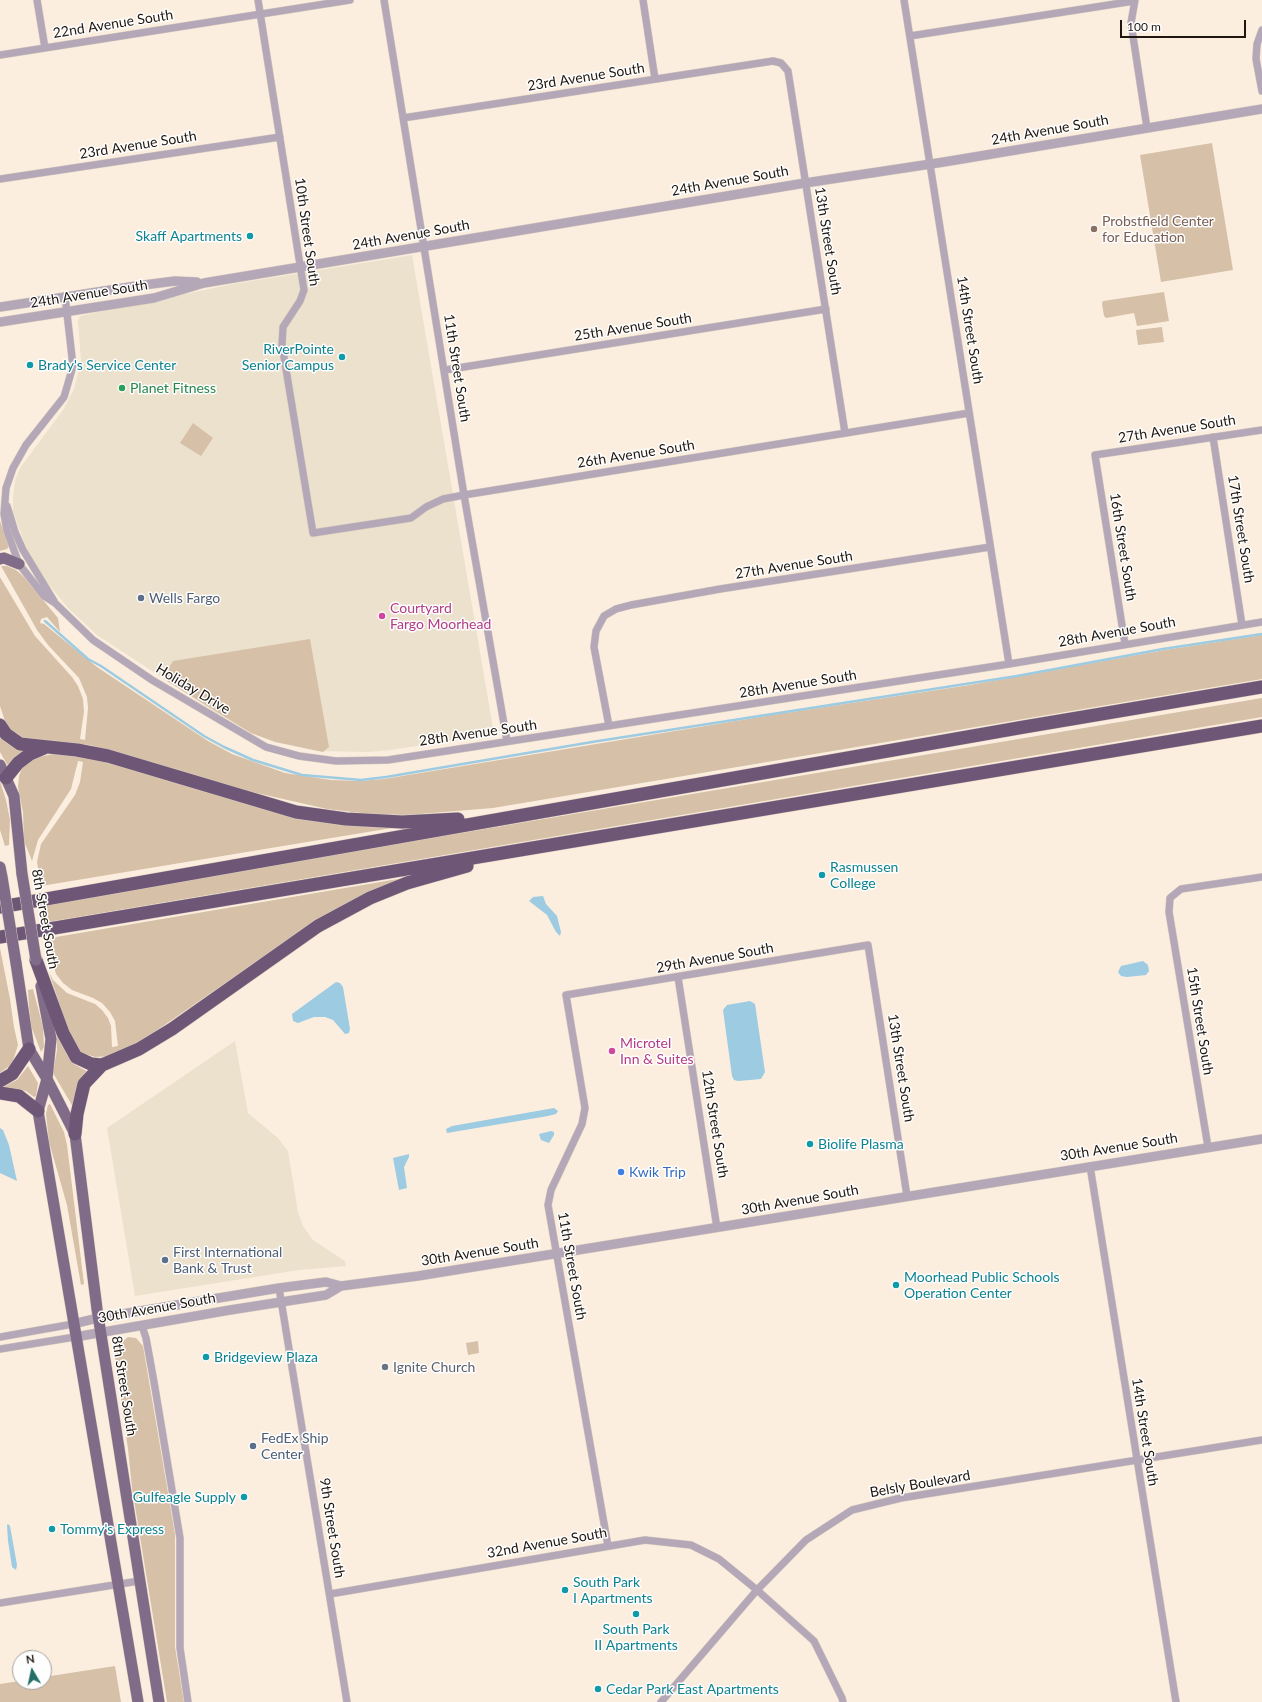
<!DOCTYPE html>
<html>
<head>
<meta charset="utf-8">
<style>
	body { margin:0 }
	#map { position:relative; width:1262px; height:1702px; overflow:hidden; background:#fceedf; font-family:Lato,sans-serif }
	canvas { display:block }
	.north { position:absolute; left:12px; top:1650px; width:40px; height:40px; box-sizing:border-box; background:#fefefe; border:1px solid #a5a29e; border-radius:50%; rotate:351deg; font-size:11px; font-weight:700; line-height:16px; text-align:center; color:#1f170f }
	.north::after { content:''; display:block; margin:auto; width:14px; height:18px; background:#246e69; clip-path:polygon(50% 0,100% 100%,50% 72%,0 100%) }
	.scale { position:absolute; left:1120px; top:20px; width:126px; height:18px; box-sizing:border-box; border:2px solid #1f170f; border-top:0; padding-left:5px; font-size:12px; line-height:14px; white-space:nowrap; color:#1f170f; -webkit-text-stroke:3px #fefefe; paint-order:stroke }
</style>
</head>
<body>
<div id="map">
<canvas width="1262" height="1702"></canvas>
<div class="north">N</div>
<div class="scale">100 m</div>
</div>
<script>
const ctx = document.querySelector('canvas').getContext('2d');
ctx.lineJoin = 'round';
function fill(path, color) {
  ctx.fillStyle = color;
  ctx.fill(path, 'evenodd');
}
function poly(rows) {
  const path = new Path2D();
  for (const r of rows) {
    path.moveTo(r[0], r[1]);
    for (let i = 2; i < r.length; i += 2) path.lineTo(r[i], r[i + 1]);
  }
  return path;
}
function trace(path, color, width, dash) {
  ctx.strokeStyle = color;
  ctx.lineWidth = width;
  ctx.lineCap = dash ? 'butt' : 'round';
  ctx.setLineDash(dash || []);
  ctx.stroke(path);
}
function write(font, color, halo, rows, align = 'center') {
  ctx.font = font + ' Lato,sans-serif';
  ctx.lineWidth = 3;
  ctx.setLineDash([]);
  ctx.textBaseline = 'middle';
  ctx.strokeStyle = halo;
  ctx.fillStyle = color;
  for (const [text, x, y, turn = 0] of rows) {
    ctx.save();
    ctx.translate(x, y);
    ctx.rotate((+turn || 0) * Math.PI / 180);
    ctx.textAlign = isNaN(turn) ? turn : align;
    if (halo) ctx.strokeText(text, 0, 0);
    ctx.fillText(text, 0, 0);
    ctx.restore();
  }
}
const commercial = poly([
	[412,255,493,728,492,731,486,735,391,750,369,752,317,751,262,737,246,730,213,711,97,635,68,608,38,571,29,555,13,512,13,496,15,481,20,468,63,410,74,389,81,360,78,321,80,316,233,284],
	[235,1041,248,1113,278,1138,288,1151,298,1212,303,1226,313,1240,345,1261,346,1266,299,1270,135,1296,107,1128]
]);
const green = poly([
	[1212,143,1233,270,1161,282,1140,155],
	[1164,292,1169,321,1137,326,1134,313,1106,318,1104,316,1102,304,1103,301],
	[1162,327,1164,342,1138,345,1136,330],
	[193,423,213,438,201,456,180,443],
	[0,521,9,546,7,549,0,551],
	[1,566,7,566,16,570,23,576,58,618,60,632,47,617,41,619,40,623,44,624,97,667,208,741,232,754,285,773,331,780,360,781,384,779,772,715,970,685,1165,650,1262,635,1262,679,493,808,407,815,370,814,327,809,239,789,90,745,22,739,10,730,6,724,0,706,0,577,35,636,72,677,78,686,83,699,84,712,80,739,85,740,88,708,87,697,79,678,48,645,37,630],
	[310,639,329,747,323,752,275,742,251,733,167,681,165,674,173,661],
	[1262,698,1262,717,48,922,45,903],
	[0,734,22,749,23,753,8,766,0,752],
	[53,754,94,758,260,806,398,827,41,886,37,862,41,844,75,795,80,782,83,762,78,761,71,789,38,840,32,861,24,841,23,812,18,787,19,776,22,768,29,762,39,757],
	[0,781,6,800,10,820,9,845,5,846,0,830],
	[404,878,321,917,134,1046,112,1056,95,1057,82,1053,71,1040,49,972,53,980,67,993,95,1004,102,1010,108,1018,111,1026,112,1047,118,1046,115,1021,110,1012,102,1003,93,998,72,990,63,983,56,974,52,960,50,938],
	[0,948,10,999,14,1027,18,1045,12,1064,0,1073],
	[33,989,43,1027,44,1047,41,1052,31,1026,29,1007,28,990],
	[57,1033,69,1058,74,1064,88,1072,73,1107,53,1073,57,1050],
	[28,1066,38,1083,36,1096,34,1097,26,1091,6,1088,5,1086,17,1080],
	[50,1104,64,1132,67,1145,84,1284,81,1285,67,1205,49,1142,46,1114,48,1105],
	[128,1337,136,1338,143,1346,175,1534,175,1647,184,1702,167,1702,132,1488,128,1449,114,1350,114,1345,117,1346],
	[478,1341,479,1353,468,1355,466,1343],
	[115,1666,121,1702,0,1702,0,1684,20,1681,44,1682,44,1677]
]);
const water = poly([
	[543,896,546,904,557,916,561,932,560,936,556,932,547,915,529,901,533,897],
	[1143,961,1148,965,1149,971,1146,975,1127,977,1121,976,1118,972,1121,966],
	[336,982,340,983,343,987,350,1029,349,1033,345,1034,333,1020,325,1017,314,1017,298,1023,293,1021,292,1014],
	[750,1001,755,1004,765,1072,761,1079,738,1081,734,1080,732,1076,723,1010,727,1005],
	[554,1108,558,1111,556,1114,548,1116,447,1133,446,1129,452,1126],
	[0,1128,3,1130,9,1145,17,1181,0,1173],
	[551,1131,554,1132,554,1135,549,1143,541,1140,539,1134],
	[409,1154,409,1157,404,1167,407,1188,399,1190,393,1158],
	[8,1524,10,1526,17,1565,16,1570,12,1567,8,1541,7,1525]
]);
const stream = poly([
	[45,621,88,659,101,666,204,736,224,747,253,760,302,775,361,780,386,777,592,742,1017,676,1163,649,1262,634]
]);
const minor = poly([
	[37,0,45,48],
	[258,0,304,290,300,301,283,327,282,345,313,533,411,518,426,507,443,499,464,495,969,413],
	[384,0,464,495,507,741],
	[643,0,655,79],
	[904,0,1009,664],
	[1135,0,1131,23,1147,128],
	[1262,30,1257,44,1256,59,1262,91],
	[910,36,1134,1],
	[0,55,350,0],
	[403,118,773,61,781,63,788,71,845,433],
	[0,179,280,137],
	[65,296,73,366,64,397,26,445,13,468,6,488,4,514,7,531,19,564,44,596,55,603,93,640,152,680,266,747,299,756,336,761,388,760,1009,664,1262,622],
	[445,370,826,309],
	[1213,437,1242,625],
	[7,506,15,532,23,550,54,601],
	[1125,644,1095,455,1262,430],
	[609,726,594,647,596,631,604,616,616,609,631,605,720,589,990,547],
	[678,977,717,1228],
	[1208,1147,1169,912,1170,898,1181,889,1262,877],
	[1090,1166,1176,1702],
	[279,1288,347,1702],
	[142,1326,146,1338,154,1382,180,1538,180,1648,188,1702],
	[0,1337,73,1324],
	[0,1349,75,1337],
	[608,1546,548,1205,551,1190,582,1124,585,1108,566,995,868,945,907,1196],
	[330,1594,645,1540,691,1545,719,1559,757,1590,814,1641,842,1698,843,1702],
	[0,1603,139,1581],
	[661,1702,757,1590,806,1540,852,1510,901,1498,1262,1440]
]);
const tertiary = poly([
	[0,307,136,286,175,281,197,282],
	[0,322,154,298,204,283,805,183,944,162,1262,109],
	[73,1324,98,1318,279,1288,326,1282,341,1286,418,1276,1262,1139],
	[75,1337,230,1310,326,1295,341,1286]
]);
const primary = poly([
	[0,559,4,558,19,564],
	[0,765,14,796,22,874],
	[0,867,2,877],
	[16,963,29,1049,47,1079,75,1134,97,1309,159,1702],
	[41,986,51,1039,47,1079,38,1111,138,1702]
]);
const motorway = poly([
	[0,725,6,734,20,744,77,750,108,756,296,812,346,819,402,822,458,819],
	[6,778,18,763,30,754,44,748],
	[0,907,1024,727,1262,687],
	[0,937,1262,726],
	[36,960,63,1033,76,1057,91,1064,102,1065],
	[0,1081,12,1074,29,1049],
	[0,1093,19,1096,38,1111],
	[75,1134,77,1114,84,1084,102,1065,139,1049,172,1029,318,926,370,898,407,883,467,866]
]);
const primaryBridge = poly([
	[22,874,36,960],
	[2,877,16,963]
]);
const markers = [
	[1094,229,4,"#8d6e63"],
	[250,236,4,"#0f9aa8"],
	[342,357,4,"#0f9aa8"],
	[30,365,4,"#0f9aa8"],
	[122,388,4,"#2e9e5b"],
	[141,598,4,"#5c6f8a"],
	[382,616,4,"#d1479c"],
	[822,875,4,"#0f9aa8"],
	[612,1051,4,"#d1479c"],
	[810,1144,4,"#0f9aa8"],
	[621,1172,4,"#3f7fe0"],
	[165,1260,4,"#5c6f8a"],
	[896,1285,4,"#0f9aa8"],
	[206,1357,4,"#0f9aa8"],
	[385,1367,4,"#6b7280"],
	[253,1446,4,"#5c6f8a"],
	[244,1497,4,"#0f9aa8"],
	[52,1529,4,"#0f9aa8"],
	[565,1590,4,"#0f9aa8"],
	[636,1614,4,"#0f9aa8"],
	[598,1689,4,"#0f9aa8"]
];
const streetNames = [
	["22nd Avenue South",113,24,-9],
	["23rd Avenue South",586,77,-9],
	["24th Avenue South",1050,130,-10],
	["23rd Avenue South",138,145,-9],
	["24th Avenue South",730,181,-10],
	["10th Street South",307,232,82],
	["24th Avenue South",411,235,-10],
	["13th Street South",828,241,81],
	["24th Avenue South",89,294,-9],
	["25th Avenue South",633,327,-9],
	["14th Street South",970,330,81],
	["11th Street South",457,368,81],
	["27th Avenue South",1177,429,-9],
	["26th Avenue South",636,454,-9],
	["17th Street South",1241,529,81],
	["16th Street South",1123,547,81],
	["27th Avenue South",794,565,-9],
	["28th Avenue South",1117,632,-10],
	["28th Avenue South",798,684,-9],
	["Holiday Drive",193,689,31],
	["28th Avenue South",478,733,-8],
	["8th Street South",45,919,80],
	["29th Avenue South",715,958,-10],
	["15th Street South",1200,1021,81],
	["13th Street South",901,1068,81],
	["12th Street South",715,1124,81],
	["30th Avenue South",1119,1147,-9],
	["30th Avenue South",800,1200,-10],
	["30th Avenue South",480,1252,-9],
	["11th Street South",572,1266,80],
	["30th Avenue South",157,1308,-10],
	["8th Street South",124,1386,81],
	["14th Street South",1145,1432,81],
	["Belsly Boulevard",920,1484,-10],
	["9th Street South",332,1528,81],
	["32nd Avenue South",547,1543,-10]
];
const educationNames = [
	["Probstfield Center",1102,221],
	["for Education",1102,237]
];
const cultureNames = [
	["Skaff Apartments",242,236,"right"],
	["RiverPointe",334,349,"right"],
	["Senior Campus",334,365,"right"],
	["Brady's Service Center",38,365],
	["Rasmussen",830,867],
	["College",830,883],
	["Biolife Plasma",818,1144],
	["Moorhead Public Schools",904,1277],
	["Operation Center",904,1293],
	["Bridgeview Plaza",214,1357],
	["Gulfeagle Supply",236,1497,"right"],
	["Tommy's Express",60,1529],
	["South Park",573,1582],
	["I Apartments",573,1598],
	["South Park",636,1629,"center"],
	["II Apartments",636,1645,"center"],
	["Cedar Park East Apartments",606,1689]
];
const leisureNames = [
	["Planet Fitness",130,388]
];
const serviceNames = [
	["Wells Fargo",149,598],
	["First International",173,1252],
	["Bank & Trust",173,1268],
	["FedEx Ship",261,1438],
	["Center",261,1454]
];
const hotelNames = [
	["Courtyard",390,608],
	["Fargo Moorhead",390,624],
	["Microtel",620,1043],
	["Inn & Suites",620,1059]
];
const shopNames = [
	["Kwik Trip",629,1172]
];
const worshipNames = [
	["Ignite Church",393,1367]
];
fill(commercial, '#ece1cc');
fill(green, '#d6c0a8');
fill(water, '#9ccbe2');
trace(stream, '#9ccbe2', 2.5);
trace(minor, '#d9ccbe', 8);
trace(tertiary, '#d9ccbe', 10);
trace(primary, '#d9ccbe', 12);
trace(motorway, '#d9ccbe', 14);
trace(minor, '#b4a8b8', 7);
trace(tertiary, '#b4a8b8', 9);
trace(primary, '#806b88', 11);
trace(motorway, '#6e5677', 13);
trace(primaryBridge, '#d9ccbe', 12, []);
trace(primaryBridge, '#806b88', 11);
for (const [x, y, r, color] of markers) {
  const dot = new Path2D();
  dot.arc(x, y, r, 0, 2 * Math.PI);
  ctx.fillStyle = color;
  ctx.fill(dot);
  trace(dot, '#fefefe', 1.5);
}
write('14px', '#1f170f', '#fefefe', streetNames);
write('14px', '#785e54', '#fefefe', educationNames, 'left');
write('14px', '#0d838f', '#fefefe', cultureNames, 'left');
write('14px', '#27864d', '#fefefe', leisureNames, 'left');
write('14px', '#4e5e75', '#fefefe', serviceNames, 'left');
write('14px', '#b23c85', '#fefefe', hotelNames, 'left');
write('14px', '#366cbe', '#fefefe', shopNames, 'left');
write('14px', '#5b616d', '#fefefe', worshipNames, 'left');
</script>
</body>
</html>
